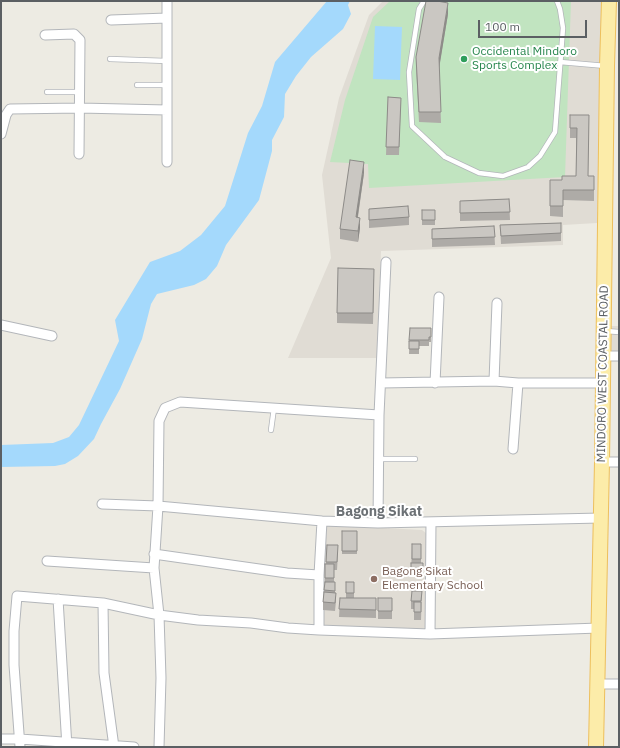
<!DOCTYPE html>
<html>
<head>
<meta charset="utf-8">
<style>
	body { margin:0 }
	#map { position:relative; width:620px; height:748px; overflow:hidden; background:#edebe3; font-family:"IBM Plex Sans",sans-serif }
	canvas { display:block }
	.frame { position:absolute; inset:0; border:2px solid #5b5f63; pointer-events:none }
	.scale { position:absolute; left:478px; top:20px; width:109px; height:18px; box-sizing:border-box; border:2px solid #5b5f63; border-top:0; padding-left:5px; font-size:12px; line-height:14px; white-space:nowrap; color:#5b5f63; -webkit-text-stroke:3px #fff; paint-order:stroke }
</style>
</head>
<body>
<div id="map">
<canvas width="620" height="748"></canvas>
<div class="frame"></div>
<div class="scale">100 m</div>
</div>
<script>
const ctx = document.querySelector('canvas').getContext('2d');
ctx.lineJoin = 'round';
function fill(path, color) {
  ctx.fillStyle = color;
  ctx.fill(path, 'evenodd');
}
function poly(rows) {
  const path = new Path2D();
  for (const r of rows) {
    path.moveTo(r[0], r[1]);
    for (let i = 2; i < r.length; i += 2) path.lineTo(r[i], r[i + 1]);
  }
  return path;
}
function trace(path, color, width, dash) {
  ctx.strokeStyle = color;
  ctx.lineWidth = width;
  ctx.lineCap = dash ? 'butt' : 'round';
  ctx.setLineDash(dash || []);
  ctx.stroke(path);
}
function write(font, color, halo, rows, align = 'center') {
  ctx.font = font + ' "IBM Plex Sans",sans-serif';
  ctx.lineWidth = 4;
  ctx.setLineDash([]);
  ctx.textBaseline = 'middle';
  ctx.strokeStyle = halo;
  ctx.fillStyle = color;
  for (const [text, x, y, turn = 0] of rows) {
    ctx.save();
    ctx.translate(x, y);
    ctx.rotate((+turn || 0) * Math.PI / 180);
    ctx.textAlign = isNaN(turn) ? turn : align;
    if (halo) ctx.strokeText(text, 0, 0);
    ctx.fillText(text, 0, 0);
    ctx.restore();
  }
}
const education = poly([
	[383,1,602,1,597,223,563,225,563,245,381,251,377,358,288,358,331,258,322,175,339,98,369,15],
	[609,326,619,326,619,354,610,355],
	[328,525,422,530,427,534,425,627,422,631,323,627,322,624,324,527]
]);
const green = poly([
	[390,1,571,1,565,177,369,188,368,164,330,162,345,100,373,17]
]);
const water = poly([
	[327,1,350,1,348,5,351,14,343,29,311,57,296,76,285,94,284,117,272,140,272,151,259,200,226,245,217,266,206,279,194,285,157,294,151,304,142,339,120,389,101,424,94,439,78,456,65,464,55,466,1,467,1,445,53,443,69,437,79,425,119,341,115,320,150,262,180,251,201,235,225,206,248,133,262,106,275,62],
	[375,26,402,27,400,80,373,79]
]);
const lane = poly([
	[424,1,419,9,409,72,412,126,445,157,479,173,503,176,528,167,540,156,555,132,563,28,560,9,557,1],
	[110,59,167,61],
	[560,62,606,66],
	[137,85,167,85],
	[47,92,80,92],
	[605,331,619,332],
	[271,430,274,408],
	[378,459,415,459]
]);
const street = poly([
	[111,20,167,18],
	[45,35,74,34,80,40,79,154],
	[1,134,6,115,10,109,80,108,167,110],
	[167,162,167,1],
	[1,325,52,336],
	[602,356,619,356],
	[494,381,497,303],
	[381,383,494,381,518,383,603,383],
	[435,383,439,297],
	[513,449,518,383],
	[602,462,619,462],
	[102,504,158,506,322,521,378,523,601,518],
	[378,523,379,415,386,262],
	[154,554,287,573,319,575],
	[47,561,154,568],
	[58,599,67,747],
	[103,603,104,673,114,747],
	[319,630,319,575,322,521],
	[430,634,431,522],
	[597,684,619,684],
	[1,739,20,739,134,747],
	[20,747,14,665,14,631,17,596,103,603,159,615,198,620,251,623,288,628,319,630,430,634,599,628],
	[159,747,161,678,159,615,154,568,158,506,159,421,165,408,180,402,379,415]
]);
const primary = poly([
	[596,747,602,462,607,66,609,1]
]);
const wall = poly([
	[448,14,439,67,441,123,419,122,416,68,416,57],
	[388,97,401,98,399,155,386,155],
	[570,115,589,115,588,176,594,176,594,201,563,200,563,217,550,216,550,180,562,180,576,176,576,138,570,138],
	[364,173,358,217,360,228,358,242,340,239,340,229],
	[509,199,510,220,460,221,460,201],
	[369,209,409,217,409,225,369,228],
	[422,210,435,210,435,225,422,225],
	[561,223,561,241,501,244,500,225],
	[494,226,495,245,432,247,432,229],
	[374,279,373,324,337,323,337,313],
	[410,328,431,328,431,342,429,342,429,346,419,346,419,354,409,354],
	[342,531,357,531,357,554,342,554],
	[412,544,421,544,421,563,423,563,423,575,411,575],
	[327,545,338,553,337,570,334,570,334,582,336,601,335,611,323,610,323,602,325,586,325,564,326,564],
	[346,582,354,582,354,598,376,598,376,618,339,617,340,598,346,598],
	[422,591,421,620,414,620,414,609,411,609,411,601],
	[378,598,392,598,392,619,378,619]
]);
const shadedWall = poly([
	[448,3,448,14,439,69,439,58],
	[364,162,364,173,356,228,356,217],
	[360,218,360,228,358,242,358,231]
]);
const building = poly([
	[426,1,437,1,448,3,439,58,441,112,419,112,416,57,426,1],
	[388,97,401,98,399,147,386,147,388,97],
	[570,115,589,115,588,176,594,176,594,190,563,190,563,206,550,206,550,180,562,180,562,176,576,176,577,128,570,128,570,115],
	[350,160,364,162,356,217,360,218,358,231,340,229,350,160],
	[509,199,510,212,460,213,460,201,509,199],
	[408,206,409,217,369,220,369,209,408,206],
	[422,210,435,210,435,220,422,220,422,210],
	[561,223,561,233,501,236,500,225,561,223],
	[494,226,495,237,432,239,432,229,494,226],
	[338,268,374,269,373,313,337,313,338,268],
	[410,328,431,328,431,337,429,337,429,340,409,340,410,328],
	[409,341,419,341,419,349,409,349,409,341],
	[342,531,357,531,357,551,342,551,342,531],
	[412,544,421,544,421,559,412,559,412,544],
	[327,545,338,545,337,562,326,562,327,545],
	[411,563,423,563,423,570,411,570,411,563],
	[325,564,334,564,334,578,325,578,325,564],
	[325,582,335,582,335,591,324,590,325,582],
	[346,582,354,582,354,593,346,593,346,582],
	[412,591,422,591,421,601,411,601,412,591],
	[324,592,336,593,335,603,323,602,324,592],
	[340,598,376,598,376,610,339,609,340,598],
	[378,598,392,598,392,611,378,611,378,598],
	[414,602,421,602,421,612,414,612,414,602]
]);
const markers = [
	[464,59,4,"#2e9e5b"],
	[374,579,4,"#8d6e63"]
];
const leisureNames = [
	["Occidental Mindoro",472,52],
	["Sports Complex",472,66]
];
const streetNames = [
	["MINDORO WEST COASTAL ROAD",603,374,-89]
];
const educationNames = [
	["Bagong Sikat",382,572],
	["Elementary School",382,586]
];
const quarterNames = [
	["Bagong Sikat",379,512]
];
fill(education, '#e0dcd4');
fill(green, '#c1e4c0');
fill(water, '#a4d9fc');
trace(lane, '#b3b6ba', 6);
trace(street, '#b3b6ba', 11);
trace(primary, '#edbf5c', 16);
trace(lane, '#fff', 4.5);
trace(street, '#fff', 9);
trace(primary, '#fceca9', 14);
fill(wall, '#aeaba7');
fill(shadedWall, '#8d8b88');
fill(building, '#cac7c2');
trace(building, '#8d8b88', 1);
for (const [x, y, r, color] of markers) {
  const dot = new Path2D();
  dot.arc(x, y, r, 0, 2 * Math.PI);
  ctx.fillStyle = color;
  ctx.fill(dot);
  trace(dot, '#fff', 1.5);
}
write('12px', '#27864d', '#fff', leisureNames, 'left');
write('12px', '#5b5f63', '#fff', streetNames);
write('12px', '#785e54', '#fff', educationNames, 'left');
write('bold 14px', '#6c7175', '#fff', quarterNames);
</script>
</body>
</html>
